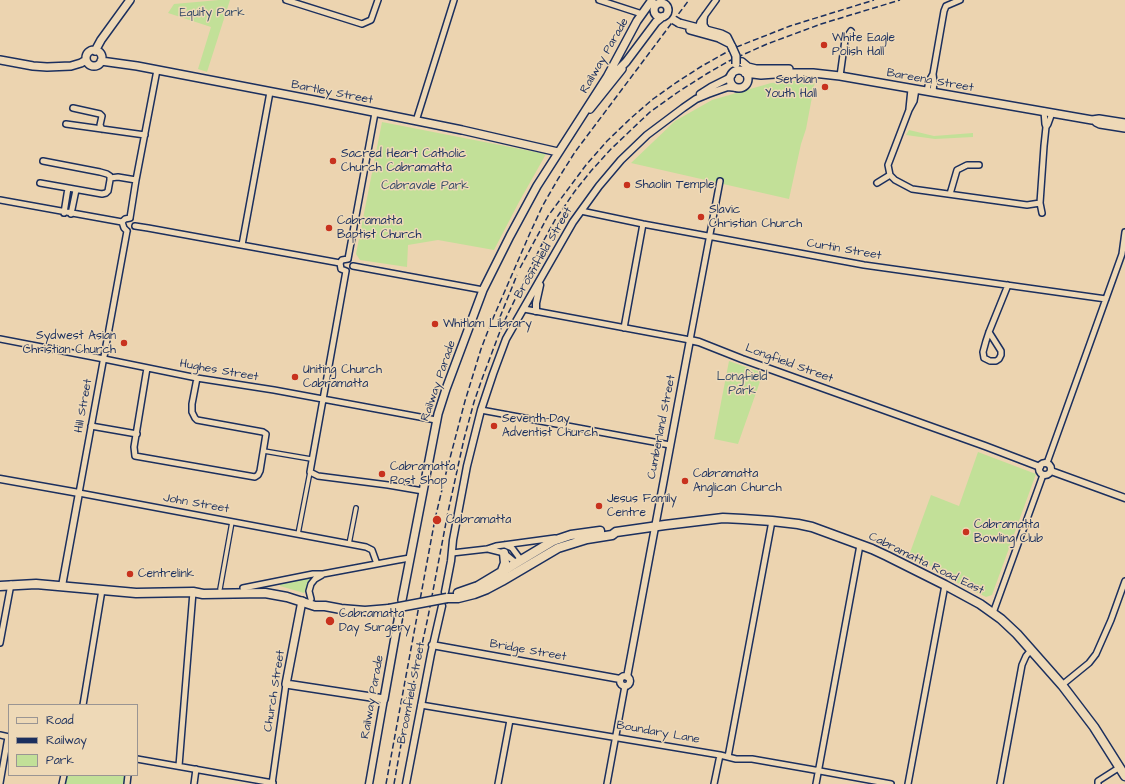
<!DOCTYPE html>
<html>
<head>
<meta charset="utf-8">
<style>
	body { margin:0 }
	#map { position:relative; width:1125px; height:784px; overflow:hidden; background:#ecd4b0; font-family:"Architects Daughter",sans-serif }
	canvas { display:block }
	.legend { position:absolute; left:8px; top:704px; width:130px; height:72px; box-sizing:border-box; background:#eed9b7; border:1px solid #9a9593; margin:0; padding:5px 7px; list-style:none; font-size:12px; color:#1b2f5e }
	.legend li { display:flex; align-items:center; gap:8px; height:20px }
	.legend b { width:20px; border:1px solid #9a9593 }
</style>
</head>
<body>
<div id="map">
<canvas width="1125" height="784"></canvas>
<ul class="legend">
<li><b style="height:5px;background:#eed9b7"></b>Road</li>
<li><b style="height:5px;background:#1b2f5e"></b>Railway</li>
<li><b style="height:11px;background:#c2e098"></b>Park</li>
</ul>
</div>
<script>
const ctx = document.querySelector('canvas').getContext('2d');
ctx.lineJoin = 'round';
function fill(path, color) {
  ctx.fillStyle = color;
  ctx.fill(path, 'evenodd');
}
function poly(rows) {
  const path = new Path2D();
  for (const r of rows) {
    if (r.length === 3) {
      path.moveTo(r[0] + r[2], r[1]);
      path.arc(r[0], r[1], r[2], 0, 2 * Math.PI);
      continue;
    }
    path.moveTo(r[0], r[1]);
    for (let i = 2; i < r.length; i += 2) path.lineTo(r[i], r[i + 1]);
  }
  return path;
}
function trace(path, color, width, dash) {
  ctx.strokeStyle = color;
  ctx.lineWidth = width;
  ctx.lineCap = dash ? 'butt' : 'round';
  ctx.setLineDash(dash || []);
  ctx.stroke(path);
}
function write(font, color, halo, rows, align = 'center') {
  ctx.font = font + ' "Architects Daughter",sans-serif';
  ctx.lineWidth = 3;
  ctx.setLineDash([]);
  ctx.textBaseline = 'middle';
  ctx.strokeStyle = halo;
  ctx.fillStyle = color;
  for (const [text, x, y, turn = 0] of rows) {
    ctx.save();
    ctx.translate(x, y);
    ctx.rotate((+turn || 0) * Math.PI / 180);
    ctx.textAlign = isNaN(turn) ? turn : align;
    if (halo) ctx.strokeText(text, 0, 0);
    ctx.fillText(text, 0, 0);
    ctx.restore();
  }
}
const green = poly([
	[219,0,230,0,207,72,198,69,211,27,168,13,174,4],
	[794,81,815,81,806,129,801,144,789,199,631,163,675,121,712,100,771,83],
	[382,122,546,154,519,202,494,250,438,240,408,245,407,267,360,260,356,254],
	[909,130,934,136,973,133,973,137,935,139,906,135],
	[729,361,763,373,738,444,714,439],
	[978,452,1036,474,992,595,986,597,944,576,938,572,933,567,908,558,931,495,959,506],
	[311,576,312,578,309,582,305,592,304,593,280,586,280,582],
	[67,775,125,775,124,784,65,784]
]);
const pedestrian = poly([
	[264,451,311,459],
	[298,534,310,472],
	[349,544,356,508],
	[220,589,232,522]
]);
const minor = poly([
	[286,0,362,24,371,20,378,0],
	[599,0,642,14],
	[705,15,704,19,704,25,706,28,708,30],
	[698,28,700,22,716,0],
	[933,74,934,82,933,92],
	[840,76,845,40,851,31],
	[927,91,929,81,933,74,944,11,946,6,960,0],
	[73,108,100,114,102,116,100,125,102,129],
	[909,109,911,89],
	[416,121,454,0],
	[66,124,145,135],
	[1046,127,1048,124,1052,113],
	[890,175,895,180,912,189,1027,205,1040,203],
	[110,178,118,177,136,180],
	[40,183,102,194,106,193,108,191,110,180,110,176,107,174,100,172,43,161],
	[877,183,890,175,888,165,909,110,914,101,916,89],
	[950,194,957,170,967,165,979,165],
	[0,200,122,222],
	[581,211,643,224,864,265,1106,299],
	[64,213,68,188],
	[1042,213,1040,203,1044,146,1046,127,1045,124,1044,111],
	[71,214,76,190],
	[130,218,136,180,157,70],
	[135,226,148,228,340,263],
	[127,231,79,493,366,547,372,550,377,564],
	[127,231,124,228,122,222,125,219,130,218],
	[242,245,270,92],
	[348,259,375,113],
	[353,266,483,290],
	[346,271,310,472,318,476,388,485,423,491],
	[346,271,341,269,340,263,342,260,348,259],
	[524,309,690,340,720,181],
	[624,328,643,224],
	[989,332,1001,351,1001,355,999,359,996,361,990,361,984,358,983,352,986,341,989,332,1008,285],
	[0,339,104,359,197,378,274,390,436,420],
	[147,368,134,447,135,456,255,477,258,475,260,471,266,434,263,432,197,420,195,418,192,412,192,404,197,378],
	[481,410,670,445],
	[91,426,137,434],
	[1047,463,1122,254,1125,232],
	[505,545,512,548,521,560],
	[488,549,504,553,516,563],
	[452,553,487,549,496,546,555,538],
	[243,588,313,574,323,574,398,560,410,558],
	[311,599,309,591,311,584,315,579,322,575],
	[993,613,1043,475],
	[0,643,11,584],
	[1062,685,1089,663,1096,654,1111,620,1125,581],
	[83,705,102,590],
	[421,705,720,755,736,759,752,759,809,769,891,784],
	[0,735,9,737],
	[728,757,772,521],
	[137,759,273,783],
	[179,766,193,592],
	[0,783,8,737],
	[62,784,64,775],
	[127,784,128,775],
	[194,784,196,769],
	[272,784,286,684],
	[498,784,510,720],
	[607,784,625,686],
	[714,784,720,755],
	[816,784,860,545],
	[908,784,945,585],
	[1000,784,1022,665,1026,656,1031,650],
	[1098,784,1098,781,1120,767]
]);
const tertiary = poly([
	[700,94,711,87,727,79,732,75],
	[536,311,536,303,540,285],
	[1045,469,6],
	[1051,471,1125,498],
	[0,479,79,493,62,586],
	[445,592,451,561,453,540,467,466,481,410,493,374,506,339,561,243,573,222,599,186,621,160,647,135,683,108,696,99,708,94,722,89,728,87,737,88],
	[432,645,620,679],
	[625,681,5],
	[627,677,690,340,699,342,742,359,985,446,1040,467],
	[369,784,384,699],
	[406,784,431,654,442,606]
]);
const secondary = poly([
	[661,10,7],
	[679,23,721,34,727,37,732,47],
	[690,30,719,38,729,43],
	[94,58,8],
	[95,51,101,40,130,0],
	[0,60,33,66,47,67,71,66,81,63,86,60],
	[101,61,137,66,314,100,462,130,558,152],
	[742,62,748,67,756,69,789,69],
	[739,79,9],
	[745,73,761,75,789,73,813,73,840,76,1092,120,1099,119,1125,123],
	[608,76,619,69,626,62,656,22,662,17],
	[590,109,622,69],
	[1096,122,1100,124,1125,128],
	[402,600,438,414,446,389,483,290,510,236,537,186,607,77,637,21,652,0],
	[302,601,286,684,384,699,399,615]
]);
const primary = poly([
	[502,571,505,563,504,553],
	[0,586,36,584,136,593,193,592,203,594,265,593,287,597,315,606,325,606,341,609,365,611,389,609],
	[458,593,478,586,553,541,571,535,600,531],
	[447,598,458,598,474,594,487,589,502,581,558,548,587,539,612,535,616,532,665,525,723,518,743,519,772,521,798,524,812,527,872,549,887,556,945,585,980,604,1001,619,1017,634,1062,685,1094,727,1125,776]
]);
const rail = poly([
	[520,268,548,216,586,165,607,141,631,118,653,99,677,82,702,66,734,48,790,26,874,0],
	[500,317,517,275],
	[386,784,435,519,445,477,465,401,481,349,491,323,530,233,543,205,558,179,575,152,689,0],
	[394,784,405,722,428,617,448,512,464,439,474,402,482,379,502,326,544,240,555,220,575,191,591,171,611,149,650,112,681,90,708,73,729,61,767,44,821,24,900,0]
]);
const secondaryBridge = poly([
	[674,20,679,23],
	[732,47,736,56,736,64]
]);
const primaryBridge = poly([
	[389,609,447,598]
]);
const markers = [
	[824,45,4,"#c8321e"],
	[825,87,4,"#c8321e"],
	[333,161,4,"#c8321e"],
	[627,185,4,"#c8321e"],
	[701,217,4,"#c8321e"],
	[329,228,4,"#c8321e"],
	[435,324,4,"#c8321e"],
	[124,343,4,"#c8321e"],
	[295,377,4,"#c8321e"],
	[494,426,4,"#c8321e"],
	[382,474,4,"#c8321e"],
	[685,481,4,"#c8321e"],
	[599,506,4,"#c8321e"],
	[437,520,5,"#c8321e"],
	[966,532,4,"#c8321e"],
	[130,574,4,"#c8321e"],
	[330,621,5,"#c8321e"]
];
const parkNames = [
	["Equity Park",212,13],
	["Cabravale Park",425,186],
	["Longfield",742,377],
	["Park",742,391]
];
const poiNames = [
	["White Eagle",832,38],
	["Polish Hall",832,52],
	["Serbian",817,80,"right"],
	["Youth Hall",817,94,"right"],
	["Sacred Heart Catholic",341,154],
	["Church Cabramatta",341,168],
	["Shaolin Temple",635,185],
	["Slavic",709,210],
	["Christian Church",709,224],
	["Cabramatta",337,221],
	["Baptist Church",337,235],
	["Whitlam Library",443,324],
	["Sydwest Asian",116,336,"right"],
	["Christian Church",116,350,"right"],
	["Uniting Church",303,370],
	["Cabramatta",303,384],
	["Seventh-Day",502,419],
	["Adventist Church",502,433],
	["Cabramatta",390,467],
	["Post Shop",390,481],
	["Cabramatta",693,474],
	["Anglican Church",693,488],
	["Jesus Family",607,499],
	["Centre",607,513],
	["Cabramatta",446,520],
	["Cabramatta",974,525],
	["Bowling Club",974,539],
	["Centrelink",138,574],
	["Cabramatta",339,614],
	["Day Surgery",339,628]
];
const streetNames = [
	["Railway Parade",605,56,-60],
	["Bareena Street",930,81,10],
	["Bartley Street",332,93,11],
	["Curtin Street",844,250,10],
	["Broomfield Street",544,253,-60],
	["Longfield Street",789,364,20],
	["Hughes Street",219,371,10],
	["Railway Parade",439,381,-71],
	["Hill Street",84,406,-80],
	["Cumberland Street",662,427,-79],
	["John Street",196,504,10],
	["Cabramatta Road East",926,564,26],
	["Bridge Street",528,651,10],
	["Church Street",275,691,-81],
	["Broomfield Street",412,693,-79],
	["Railway Parade",373,697,-80],
	["Boundary Lane",658,733,10]
];
fill(green, '#c2e098');
trace(pedestrian, '#1b2f5e', 6);
trace(minor, '#1b2f5e', 8);
trace(tertiary, '#1b2f5e', 9);
trace(secondary, '#1b2f5e', 10);
trace(primary, '#1b2f5e', 11);
trace(pedestrian, '#eed9b7', 3.5);
trace(minor, '#eed9b7', 5);
trace(tertiary, '#eed9b7', 6);
trace(secondary, '#eed9b7', 7);
trace(primary, '#eed9b7', 8);
trace(rail, '#1b2f5e', 1.5, [6, 3]);
trace(secondaryBridge, '#1b2f5e', 10, []);
trace(primaryBridge, '#1b2f5e', 11, []);
trace(secondaryBridge, '#eed9b7', 7);
trace(primaryBridge, '#eed9b7', 8);
for (const [x, y, r, color] of markers) {
  const dot = new Path2D();
  dot.arc(x, y, r, 0, 2 * Math.PI);
  ctx.fillStyle = color;
  ctx.fill(dot);
  trace(dot, '#eed9b7', 1.5);
}
write('12px', '#344a67', '#eed9b7', parkNames);
write('12px', '#1b2f5e', '#eed9b7', poiNames, 'left');
write('12px', '#1b2f5e', '#eed9b7', streetNames);
</script>
</body>
</html>
